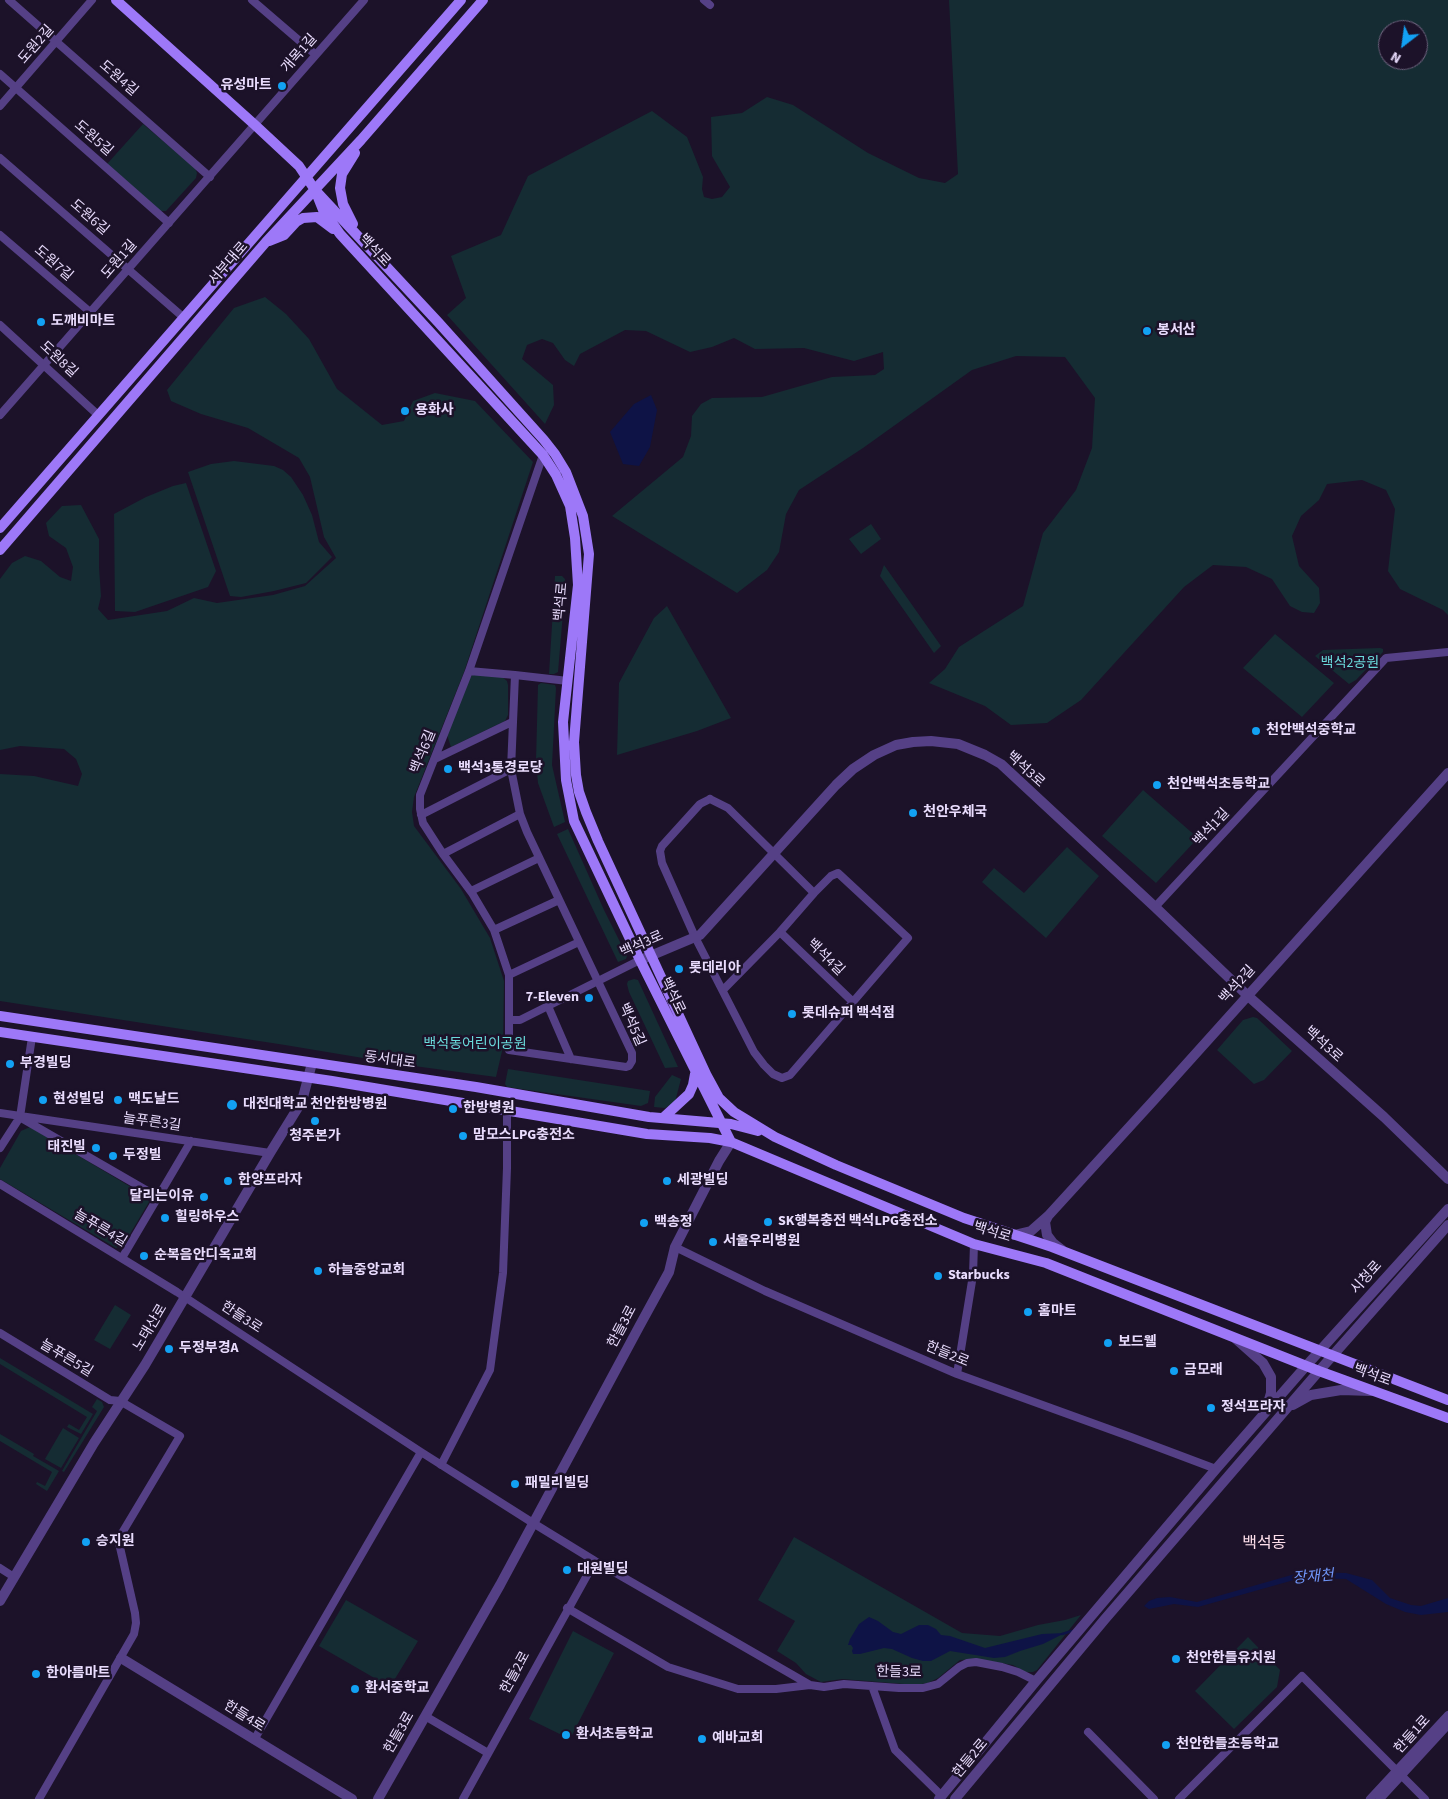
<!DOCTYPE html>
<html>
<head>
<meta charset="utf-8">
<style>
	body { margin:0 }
	#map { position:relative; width:1448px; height:1799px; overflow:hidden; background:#1c1229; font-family:"Source Sans 3",sans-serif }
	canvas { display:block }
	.north { position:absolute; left:1378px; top:20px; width:50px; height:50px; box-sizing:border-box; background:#1c1229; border:1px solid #6e637e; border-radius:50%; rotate:210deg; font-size:14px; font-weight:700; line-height:20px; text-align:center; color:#e9dcfd }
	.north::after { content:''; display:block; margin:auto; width:18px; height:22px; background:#12a1f3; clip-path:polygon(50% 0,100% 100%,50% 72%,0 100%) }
</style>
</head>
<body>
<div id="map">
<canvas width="1448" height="1799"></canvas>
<div class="north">N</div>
</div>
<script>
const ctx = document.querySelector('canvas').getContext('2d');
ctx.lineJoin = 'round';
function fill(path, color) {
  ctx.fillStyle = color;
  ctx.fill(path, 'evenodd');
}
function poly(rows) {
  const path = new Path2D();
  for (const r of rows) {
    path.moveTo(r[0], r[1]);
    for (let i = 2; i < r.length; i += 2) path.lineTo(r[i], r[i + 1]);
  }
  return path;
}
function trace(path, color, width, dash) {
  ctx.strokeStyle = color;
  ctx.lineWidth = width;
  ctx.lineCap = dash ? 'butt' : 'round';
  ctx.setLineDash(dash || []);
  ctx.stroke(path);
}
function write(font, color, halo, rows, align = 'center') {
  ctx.font = font + ' "Source Sans 3","Noto Sans KR",sans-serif';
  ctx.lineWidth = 5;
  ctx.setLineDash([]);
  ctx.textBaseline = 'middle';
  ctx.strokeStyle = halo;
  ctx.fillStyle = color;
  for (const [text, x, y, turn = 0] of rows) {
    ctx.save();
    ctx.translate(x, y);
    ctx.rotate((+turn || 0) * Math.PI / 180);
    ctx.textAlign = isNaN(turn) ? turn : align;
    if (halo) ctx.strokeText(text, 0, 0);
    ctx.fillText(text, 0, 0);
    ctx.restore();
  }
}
const green = poly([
	[949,0,1448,0,1448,615,1443,610,1400,589,1388,571,1395,509,1386,490,1362,480,1327,484,1319,500,1301,516,1292,536,1299,566,1319,588,1320,603,1314,613,1302,612,1290,606,1272,579,1246,567,1213,565,1184,587,1081,700,1047,723,1011,725,985,706,929,683,945,669,959,647,1023,606,1043,533,1076,490,1092,448,1095,398,1065,357,1016,356,972,370,863,448,799,490,786,514,779,552,767,570,737,593,612,516,683,457,691,436,692,416,701,404,712,398,762,397,832,377,875,375,884,369,883,352,854,361,804,348,755,349,734,338,712,347,690,352,646,331,625,330,580,354,574,366,565,360,553,343,542,339,527,345,522,359,553,385,554,405,545,424,447,315,466,298,451,256,501,235,528,176,652,111,687,137,703,177,702,189,704,197,712,199,722,197,730,187,712,156,711,117,742,113,767,97,793,105,868,153,919,178,945,183,958,174],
	[1388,30,1418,30,1418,60,1388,60],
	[143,124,195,168,197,173,196,178,166,211,160,211,107,164],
	[265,297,286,314,309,339,337,389,382,425,404,421,413,401,435,393,475,401,533,462,464,672,414,797,412,812,414,826,461,889,490,938,504,981,503,1047,496,1077,399,1064,285,1045,0,1001,0,774,34,776,78,786,82,774,76,759,64,749,20,746,0,750,0,579,12,563,25,556,41,561,60,577,71,581,73,567,66,548,49,536,46,523,62,506,81,505,99,539,99,567,101,596,98,609,108,620,167,611,194,598,217,603,273,595,305,586,336,558,324,537,310,477,299,458,248,428,201,414,171,401,167,390,234,308],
	[234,461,274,466,283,470,291,477,303,495,312,515,319,542,332,557,306,583,274,591,241,597,230,596,188,472,211,464],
	[186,483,216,571,208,587,135,612,115,611,114,514,146,497,173,486],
	[871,524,881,539,861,554,849,539],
	[884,565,941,646,934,653,880,576],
	[555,576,562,576,565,579,563,613,558,672,554,674,549,674],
	[667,606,731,718,697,731,617,755,619,683,654,618],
	[1275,634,1334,683,1302,717,1243,668],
	[1380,648,1383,649,1383,652,1356,680,1349,684,1315,656,1323,650],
	[472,675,500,675,507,681,508,685,508,715,505,721,451,747,447,735,468,681],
	[541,683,555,685,556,688,552,765,565,822,554,827,538,783,536,761,538,685],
	[1143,790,1198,838,1156,883,1102,836],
	[568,829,604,910,627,956,626,959,618,962,557,834],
	[1067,847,1099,876,1046,938,982,882,994,868,1024,893],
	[634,979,638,980,678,1067,665,1068,629,992,627,984,628,981],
	[1253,1017,1257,1018,1292,1051,1264,1080,1254,1084,1217,1050,1243,1020],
	[508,1069,650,1091,648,1103,641,1106,507,1087,505,1084],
	[672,1075,681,1079,675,1102,665,1108,654,1107,655,1097],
	[30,1127,146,1196,149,1202,124,1244,116,1248,0,1179,0,1168,21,1131],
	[115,1305,131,1315,110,1349,94,1340],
	[0,1358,93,1414,81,1434,67,1427,69,1424,79,1430,87,1417,0,1364],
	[97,1399,102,1402,104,1407,64,1472,62,1471,97,1411,92,1407],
	[63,1428,79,1438,61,1468,45,1459],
	[0,1434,34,1454,33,1456,59,1471,47,1491,36,1484,37,1482,45,1486,52,1472,0,1441],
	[794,1537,962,1633,1000,1636,1038,1625,1065,1620,1081,1615,1037,1670,1033,1672,1025,1672,1013,1665,976,1659,960,1660,938,1678,928,1683,916,1685,842,1679,821,1682,806,1674,796,1663,777,1651,795,1621,758,1600],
	[346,1600,418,1641,390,1687,319,1646],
	[573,1631,614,1653,570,1739,529,1719],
	[1248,1637,1280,1670,1277,1687,1234,1729,1195,1691]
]);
const water = poly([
	[651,395,657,410,650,447,639,466,623,464,610,432,634,404],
	[1302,1572,1346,1573,1372,1580,1390,1598,1411,1605,1421,1606,1448,1598,1448,1612,1421,1615,1405,1612,1386,1604,1346,1579,1301,1578,1198,1607,1174,1604,1149,1609,1144,1606,1149,1601,1157,1598,1170,1597,1197,1602],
	[869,1617,878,1621,893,1632,901,1634,919,1625,928,1625,936,1629,941,1635,950,1636,985,1648,1042,1634,1065,1633,1043,1644,1020,1651,1005,1657,994,1658,950,1651,931,1661,923,1661,912,1658,892,1649,884,1648,860,1654,853,1654,852,1651,853,1648,851,1645,848,1645,850,1639,859,1624]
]);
const stream = poly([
	[1062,1634,1072,1631]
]);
const minor = poly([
	[9,0,210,177],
	[252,0,316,55],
	[704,0,710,5],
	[0,74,169,223],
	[0,106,92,0],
	[0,158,183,317],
	[0,235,90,312],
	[0,325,98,415],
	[0,415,364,0],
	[543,455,469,671,420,795,420,809,423,823,443,854,472,893,494,930,509,975,509,1050,626,1067,629,1066,632,1061,632,1053,527,832,520,814,511,769,515,675,568,681],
	[469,671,515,675],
	[435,759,512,722],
	[710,799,728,808,814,893,831,876,838,873,908,938,790,1075,782,1078,773,1074,764,1065,754,1052,695,937,662,863,660,851,662,846,700,804,710,799],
	[421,815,511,769],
	[443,854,520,814],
	[471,891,539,858],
	[1155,907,1386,658,1448,652],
	[494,930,559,900],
	[780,932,852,1001],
	[509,975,579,942],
	[723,990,780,932,814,893],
	[548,1006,571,1059],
	[509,1020,520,1020,640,960],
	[0,1113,270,1153],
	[23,1119,158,1197],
	[0,1148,20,1117,32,1037],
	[0,1184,177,1292,421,1452,533,1523,595,1561,810,1685],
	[675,1247,765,1291,957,1374,1131,1437,1216,1469],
	[122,1258,191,1141],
	[0,1333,110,1400,120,1401,180,1436,122,1533,119,1543,135,1613,136,1623,134,1634,39,1799],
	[957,1374,973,1275,974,1244],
	[441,1465,490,1370,503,1273,507,1168,507,1110],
	[0,1568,14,1577],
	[567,1608,668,1667,738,1689,776,1689,810,1685,824,1687,844,1684,899,1688,923,1688,938,1684,959,1667,967,1663,976,1662,1002,1667,1018,1672,1036,1681],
	[872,1686,895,1750,942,1796],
	[425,1716,488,1753],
	[1088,1732,1154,1799],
	[254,1740,421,1452],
	[463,1799,595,1561],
	[1179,1799,1302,1676,1425,1799],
	[1370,1799,1448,1715],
	[1380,1799,1448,1725]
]);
const tertiary = poly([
	[643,959,700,935,836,785,853,769,874,755,896,745,913,742,931,741,958,744,985,755,1001,764,1155,907,1247,995,1384,1117,1448,1179],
	[1048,1216,1045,1222,1047,1235,1053,1243,1062,1250],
	[1014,1235,1031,1231,1048,1216,1154,1100,1448,773],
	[1236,1339,1263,1363,1271,1377,1271,1393,1266,1410],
	[1293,1405,1311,1395,1341,1390,1371,1391],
	[0,1601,94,1443,145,1365,270,1153,302,1101,312,1063],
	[121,1658,352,1799],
	[378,1799,500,1585,640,1325,669,1272,675,1247,719,1161,731,1142],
	[939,1799,1036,1681,1216,1469,1306,1366,1448,1209],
	[955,1799,1105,1619,1319,1371,1448,1225]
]);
const secondary = poly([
	[116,0,255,125,299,166,315,190,323,210,340,234,543,455,556,475,570,506,575,538,578,585,563,722,566,780,574,821,640,960,731,1142],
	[315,190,438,322,544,440,555,454,566,472,583,516,589,554,574,742,576,775,579,792,586,812,598,841,707,1076,719,1098,734,1112,775,1137,836,1165,964,1218,1052,1247,1448,1400],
	[353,224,343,204,340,188,342,174,355,153],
	[269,241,284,235,296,222,303,218,317,217,333,229],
	[0,528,461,0],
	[0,550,266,242,361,140,483,0],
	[0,1016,476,1087,649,1117,731,1124,758,1131],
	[0,1032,332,1081,647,1134,710,1138,731,1142,974,1244,1046,1263,1319,1371,1448,1418],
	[663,1118,689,1094,693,1085,695,1074]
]);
const markers = [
	[282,86,5,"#12a1f3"],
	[41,322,5,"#12a1f3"],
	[1147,331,5,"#12a1f3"],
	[405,411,5,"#12a1f3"],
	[1256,731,5,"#12a1f3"],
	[448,769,5,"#12a1f3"],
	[1157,785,5,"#12a1f3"],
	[913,813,5,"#12a1f3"],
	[679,969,5,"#12a1f3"],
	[589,998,5,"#12a1f3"],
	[792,1014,5,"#12a1f3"],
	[10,1064,5,"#12a1f3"],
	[43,1100,5,"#12a1f3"],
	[118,1100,5,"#12a1f3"],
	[232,1105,6,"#12a1f3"],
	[453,1109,5,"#12a1f3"],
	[315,1121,5,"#12a1f3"],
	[463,1136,5,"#12a1f3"],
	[96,1148,5,"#12a1f3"],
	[113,1156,5,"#12a1f3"],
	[228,1181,5,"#12a1f3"],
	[667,1181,5,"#12a1f3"],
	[204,1197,5,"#12a1f3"],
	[165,1218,5,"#12a1f3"],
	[768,1222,5,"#12a1f3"],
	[644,1223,5,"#12a1f3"],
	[713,1242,5,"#12a1f3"],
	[144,1256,5,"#12a1f3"],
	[318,1271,5,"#12a1f3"],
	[938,1276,5,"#12a1f3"],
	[1028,1312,5,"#12a1f3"],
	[1108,1343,5,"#12a1f3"],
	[169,1349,5,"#12a1f3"],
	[1174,1371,5,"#12a1f3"],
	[1211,1408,5,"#12a1f3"],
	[515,1484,5,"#12a1f3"],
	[86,1542,5,"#12a1f3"],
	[567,1570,5,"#12a1f3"],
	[1176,1659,5,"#12a1f3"],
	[36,1674,5,"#12a1f3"],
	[355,1689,5,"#12a1f3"],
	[566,1735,5,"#12a1f3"],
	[702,1739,5,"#12a1f3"],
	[1166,1745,5,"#12a1f3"]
];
const streetNames = [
	["도원2길",37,45,-49],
	["개목1길",300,54,-49],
	["도원4길",118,79,41],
	["도원5길",93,139,41],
	["도원6길",89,218,41],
	["백석로",374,251,47],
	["도원1길",120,260,-49],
	["도원7길",53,264,41],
	["서부대로",229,264,-49],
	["도원8길",58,360,43],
	["백석로",562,602,-85],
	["백석6길",424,752,-68],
	["백석3로",1025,770,42],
	["백석1길",1212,828,-47],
	["백석3로",642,945,-24],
	["백석4길",825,958,44],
	["백석2길",1238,985,-48],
	["백석로",672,996,64],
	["백석5길",631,1025,66],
	["백석3로",1323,1045,42],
	["동서대로",390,1061,8],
	["늘푸른3길",152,1123,8],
	["늘푸른4길",100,1229,31],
	["백석로",992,1233,17],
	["시청로",1367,1278,-48],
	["한들3로",241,1318,33],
	["한들3로",623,1327,-62],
	["노태산로",151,1328,-59],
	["한들2로",947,1355,22],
	["늘푸른5길",66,1359,31],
	["백석로",1372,1376,20],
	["한들2로",516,1673,-61],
	["한들3로",899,1673,1],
	["한들4로",244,1717,32],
	["한들3로",400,1733,-60],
	["한들1로",1413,1735,-48],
	["한들2로",971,1759,-50]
];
const poiNames = [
	["유성마트",272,86,"right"],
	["도깨비마트",51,322],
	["봉서산",1157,331],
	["용화사",415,411],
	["천안백석중학교",1266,731],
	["백석3통경로당",458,769],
	["천안백석초등학교",1167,785],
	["천안우체국",923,813],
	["롯데리아",689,969],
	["7-Eleven",579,998,"right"],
	["롯데슈퍼 백석점",802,1014],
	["부경빌딩",20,1064],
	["현성빌딩",53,1100],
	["맥도날드",128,1100],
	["대전대학교 천안한방병원",243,1105],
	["한방병원",463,1109],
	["맘모스LPG충전소",473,1136],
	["청주본가",315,1137,"center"],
	["태진빌",86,1148,"right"],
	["두정빌",123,1156],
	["한양프라자",238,1181],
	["세광빌딩",677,1181],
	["달리는이유",194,1197,"right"],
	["힐링하우스",175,1218],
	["SK행복충전 백석LPG충전소",778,1222],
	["백송정",654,1223],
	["서울우리병원",723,1242],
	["순복음안디옥교회",154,1256],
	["하늘중앙교회",328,1271],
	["Starbucks",948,1276],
	["홈마트",1038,1312],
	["보드웰",1118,1343],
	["두정부경A",179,1349],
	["금모래",1184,1371],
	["정석프라자",1221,1408],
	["패밀리빌딩",525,1484],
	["승지원",96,1542],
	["대원빌딩",577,1570],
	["천안한들유치원",1186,1659],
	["한아름마트",46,1674],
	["환서중학교",365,1689],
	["환서초등학교",576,1735],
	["예바교회",712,1739],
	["천안한들초등학교",1176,1745]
];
const parkNames = [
	["백석2공원",1350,664],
	["백석동어린이공원",475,1045]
];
const waterNames = [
	["장재천",1313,1578,-5]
];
const quarterNames = [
	["백석동",1264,1544]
];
fill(green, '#152c33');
fill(water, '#0e1346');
trace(stream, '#0e1346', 2.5);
trace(minor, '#554086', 8);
trace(tertiary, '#554086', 10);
trace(secondary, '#9d78f8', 10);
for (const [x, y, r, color] of markers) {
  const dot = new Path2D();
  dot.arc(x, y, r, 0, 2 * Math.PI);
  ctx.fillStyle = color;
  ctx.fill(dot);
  trace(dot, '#1c1229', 2);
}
write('14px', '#e9dcfd', '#1c1229', streetNames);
write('bold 14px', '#e9dcfd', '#1c1229', poiNames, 'left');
write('14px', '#6adadb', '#1c1229', parkNames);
write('italic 15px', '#6f95f8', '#1c1229', waterNames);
write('16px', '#fddeea', '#1c1229', quarterNames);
</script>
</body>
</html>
